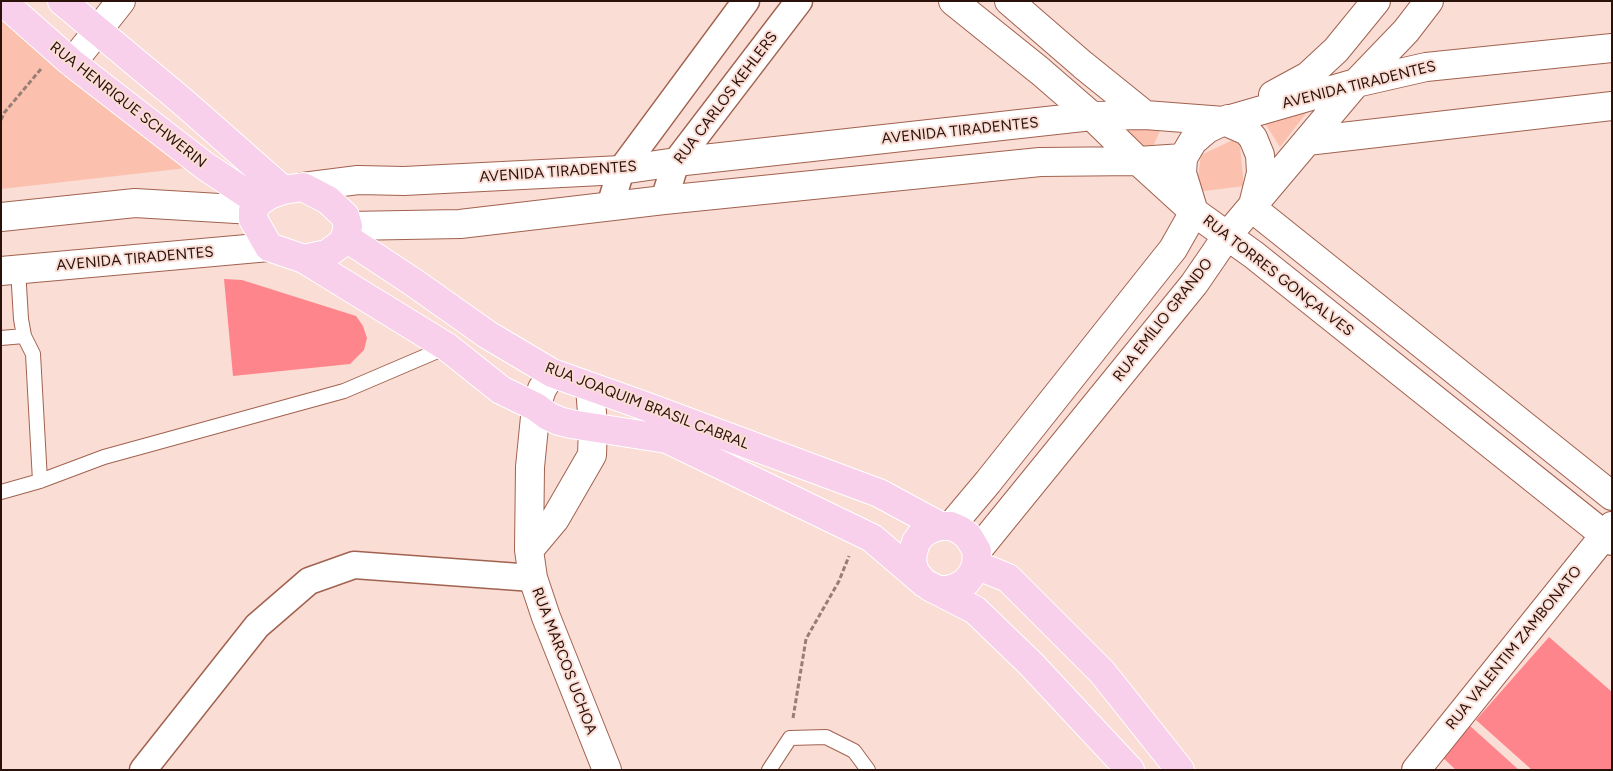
<!DOCTYPE html>
<html>
<head>
<meta charset="utf-8">
<style>
	body { margin:0 }
	#map { position:relative; width:1613px; height:771px; overflow:hidden; background:#faddd4; font-family:Figtree,sans-serif }
	canvas { display:block }
	.frame { position:absolute; inset:0; border:2px solid #2a110a; pointer-events:none }
</style>
</head>
<body>
<div id="map">
<canvas width="1613" height="771"></canvas>
<div class="frame"></div>
</div>
<script>
const ctx = document.querySelector('canvas').getContext('2d');
ctx.lineJoin = 'round';
function fill(path, color) {
  ctx.fillStyle = color;
  ctx.fill(path, 'evenodd');
}
function poly(rows) {
  const path = new Path2D();
  for (const r of rows) {
    path.moveTo(r[0], r[1]);
    for (let i = 2; i < r.length; i += 2) path.lineTo(r[i], r[i + 1]);
  }
  return path;
}
function trace(path, color, width, dash) {
  ctx.strokeStyle = color;
  ctx.lineWidth = width;
  ctx.lineCap = dash ? 'butt' : 'round';
  ctx.setLineDash(dash || []);
  ctx.stroke(path);
}
function write(font, color, halo, rows, align = 'center') {
  ctx.font = font + ' Figtree,sans-serif';
  ctx.lineWidth = 4;
  ctx.setLineDash([]);
  ctx.textBaseline = 'middle';
  ctx.strokeStyle = halo;
  ctx.fillStyle = color;
  for (const [text, x, y, turn = 0] of rows) {
    ctx.save();
    ctx.translate(x, y);
    ctx.rotate((+turn || 0) * Math.PI / 180);
    ctx.textAlign = isNaN(turn) ? turn : align;
    if (halo) ctx.strokeText(text, 0, 0);
    ctx.fillText(text, 0, 0);
    ctx.restore();
  }
}
const green = poly([
	[1,18,187,168,1,189],
	[1311,107,1280,147,1259,114],
	[1165,120,1148,157,1113,127],
	[1239,137,1244,186,1196,192,1201,155]
]);
const building = poly([
	[224,279,242,280,356,316,363,326,367,338,364,350,350,364,233,376],
	[1549,637,1612,692,1612,770,1532,770,1476,720],
	[1469,725,1519,770,1456,770,1441,756]
]);
const path = poly([
	[1,120,4,113,41,69],
	[793,718,806,639,839,581,849,556]
]);
const lane = poly([
	[18,269,21,319,24,336,33,354,40,481],
	[1,338,24,336],
	[1,492,40,481,104,457,344,391,447,347],
	[769,770,790,738,826,737,854,751,868,770]
]);
const street = poly([
	[664,200,676,162,799,1],
	[610,206,621,170,746,1],
	[143,770,257,626,309,581,354,565,533,578]
]);
const secondary = poly([
	[953,1,1040,71,1092,116,1138,161,1194,212,1254,255,1612,541],
	[1009,1,1083,65,1145,115],
	[72,63,121,1],
	[1273,95,1308,76,1336,50,1376,1],
	[1224,121,1247,131,1253,138,1260,155,1261,173,1253,205,1262,216,1612,496],
	[1307,141,1612,106],
	[303,187,358,180,404,181,621,170,676,162,1092,116,1145,115,1224,121,1356,83,1426,67,1612,48],
	[1,217,135,203,253,210],
	[348,226,460,224,664,200,1040,162,1138,161,1183,158],
	[1,271,269,247],
	[552,373,542,389,536,407,530,467,529,550,533,578,546,617,607,770],
	[951,526,988,482,1173,249,1194,212,1182,173,1183,158,1193,141,1207,129,1228,119],
	[529,550,555,519,592,455,593,426,590,387],
	[977,551,1194,284,1227,236,1356,83,1406,31,1429,1],
	[1416,770,1612,526]
]);
const primary = poly([
	[2,1,72,63,205,166,259,202],
	[62,1,182,101,283,190],
	[303,187,328,200,345,216,348,226,345,237,342,243,327,254,304,259,269,247,253,219,253,210,259,202,269,195,283,190,303,187],
	[345,237,413,282,488,335,552,373,642,405,879,493,940,526],
	[304,259,447,347,501,390,536,407,548,416,559,421,571,424,667,439,872,538,921,580],
	[940,526,951,526,960,530,968,536,977,551,976,565,972,574,966,582,957,587,948,590,938,590,924,583,915,572,912,562,913,552,916,542,922,534,931,529,940,526],
	[976,565,1008,578,1102,672,1180,770],
	[930,587,975,610,1031,664,1130,770]
]);
const streetNames = [
	["AVENIDA TIRADENTES",1359,85,-14],
	["RUA CARLOS KEHLERS",726,98,-53],
	["RUA HENRIQUE SCHWERIN",128,105,38],
	["AVENIDA TIRADENTES",960,131,-6],
	["AVENIDA TIRADENTES",558,172,-4],
	["AVENIDA TIRADENTES",135,259,-5],
	["RUA TORRES GONÇALVES",1278,276,38],
	["RUA EMÍLIO GRANDO",1163,320,-52],
	["RUA JOAQUIM BRASIL CABRAL",647,406,21],
	["RUA VALENTIM ZAMBONATO",1514,648,-51],
	["RUA MARCOS UCHOA",564,661,69]
];
fill(green, '#fbc0ae');
fill(building, '#ff858c');
trace(lane, '#a1624f', 16);
trace(street, '#a1624f', 29);
trace(secondary, '#a1624f', 30);
trace(primary, '#fff', 30);
trace(path, '#997e76', 3, [5, 2.5]);
trace(lane, '#fff', 14);
trace(street, '#fff', 26);
trace(secondary, '#fff', 28);
trace(primary, '#f8d0ec', 28);
write('15px', '#2a110a', '#faddd4', streetNames);
</script>
</body>
</html>
